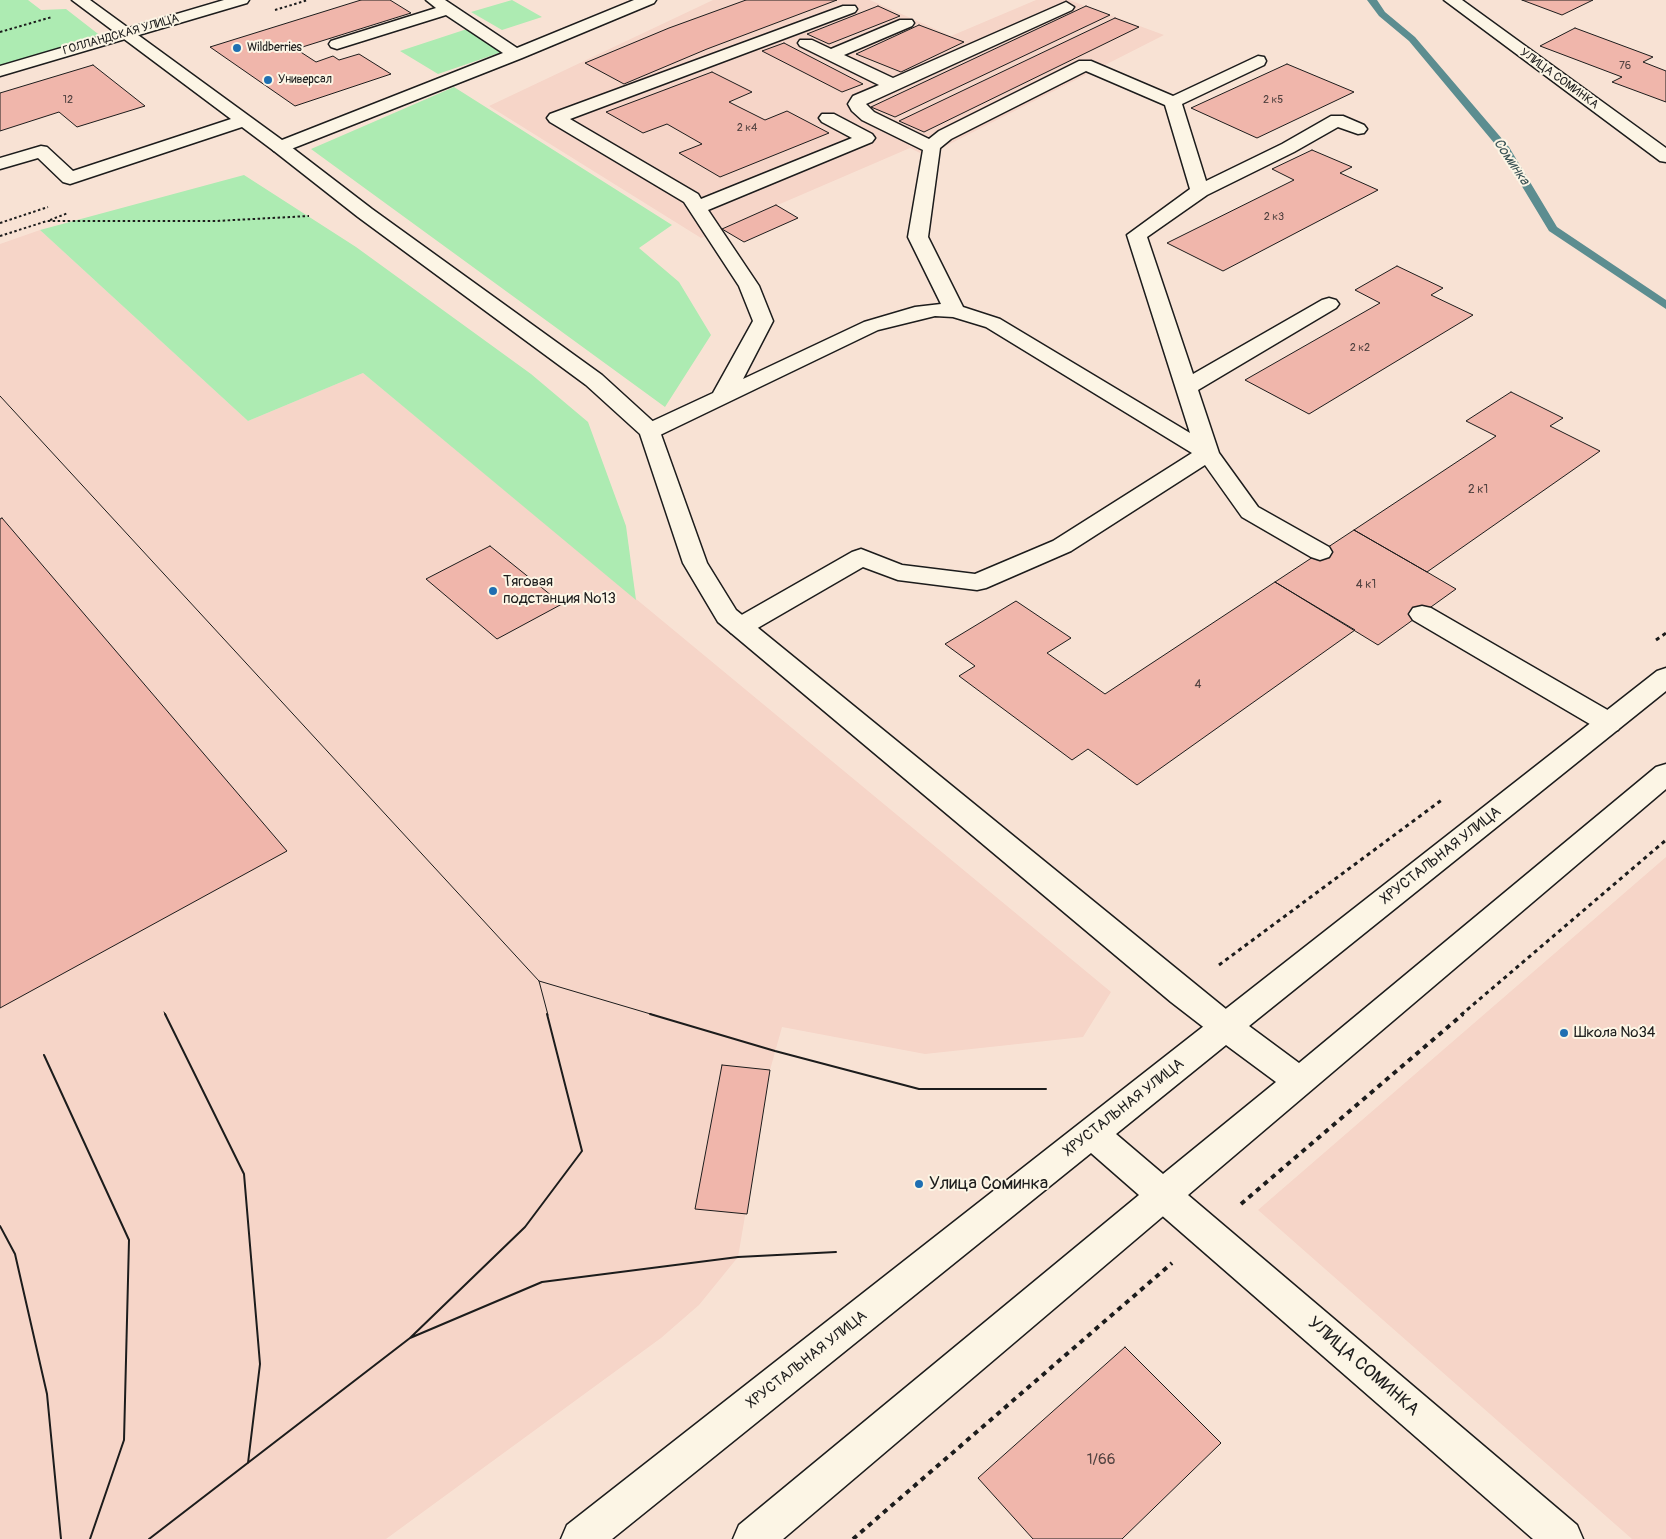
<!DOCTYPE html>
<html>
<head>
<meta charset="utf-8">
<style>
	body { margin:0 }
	canvas { display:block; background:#f8e2d4 }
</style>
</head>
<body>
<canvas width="1666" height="1539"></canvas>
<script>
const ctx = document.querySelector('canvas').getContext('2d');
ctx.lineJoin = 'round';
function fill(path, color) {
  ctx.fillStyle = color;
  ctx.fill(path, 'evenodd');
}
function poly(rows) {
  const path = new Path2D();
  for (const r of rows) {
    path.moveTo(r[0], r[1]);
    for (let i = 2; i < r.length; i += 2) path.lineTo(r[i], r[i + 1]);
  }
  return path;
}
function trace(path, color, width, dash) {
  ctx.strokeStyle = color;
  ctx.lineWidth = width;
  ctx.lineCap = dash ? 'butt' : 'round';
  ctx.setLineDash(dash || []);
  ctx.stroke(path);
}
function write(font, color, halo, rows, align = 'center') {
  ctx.font = font + ' Pangolin,sans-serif';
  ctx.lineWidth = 4;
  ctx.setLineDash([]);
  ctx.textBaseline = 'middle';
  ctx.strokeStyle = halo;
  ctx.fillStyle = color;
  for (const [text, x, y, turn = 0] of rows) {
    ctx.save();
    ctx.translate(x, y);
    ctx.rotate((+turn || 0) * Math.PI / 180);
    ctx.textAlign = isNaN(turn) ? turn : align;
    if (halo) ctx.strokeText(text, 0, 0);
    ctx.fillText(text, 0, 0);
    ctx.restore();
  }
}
const built = poly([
	[713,0,870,0,951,36,1036,0,1069,0,1164,35,926,156,910,148,701,238,489,106],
	[40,230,248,421,363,373,1111,992,1083,1037,925,1054,782,1027,770,1070,738,1257,699,1305,661,1338,386,1539,0,1539,0,244],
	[1666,857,1666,1539,1632,1539,1258,1210]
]);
const green = poly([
	[0,0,28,0,41,10,66,9,102,37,0,67],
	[512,0,542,17,502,30,471,12],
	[467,29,505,51,438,74,400,51],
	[454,87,672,225,639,248,679,282,711,335,665,407,311,149],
	[244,175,356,247,531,374,588,422,626,526,636,600,363,373,248,421,40,230]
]);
const stream = poly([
	[1367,0,1377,0,1385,12,1415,37,1509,147,1557,227,1666,300,1666,309,1549,231,1500,150,1409,41,1379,16,1367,0]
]);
const building = poly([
	[361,0,390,0,411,13,296,49,316,62,333,56,339,60,359,54,391,74,295,106,210,47,361,0],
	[746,0,837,0,707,49,624,84,585,63,669,28,746,0],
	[1522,0,1593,0,1562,15,1522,0],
	[878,6,900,16,829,44,807,34,878,6],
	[1086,6,1110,15,895,117,871,107,1086,6],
	[1115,18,1139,27,924,132,899,121,1115,18],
	[919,25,964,42,901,72,856,54,919,25],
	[1575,28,1653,57,1643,62,1666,71,1666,102,1612,82,1622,77,1540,46,1575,28],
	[784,43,863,84,842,92,762,51,784,43],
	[1287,64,1354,92,1257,138,1191,108,1287,64],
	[93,65,145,106,77,127,59,112,0,131,0,93,93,65],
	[712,72,752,92,729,102,765,120,787,111,829,133,720,177,679,153,702,144,667,124,643,133,606,112,712,72],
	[1312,150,1352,167,1340,173,1378,190,1223,271,1167,243,1294,180,1272,169,1312,150],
	[776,205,798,218,744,242,722,229,776,205],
	[1397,266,1443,288,1431,295,1473,315,1309,414,1245,380,1380,303,1355,290,1397,266],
	[1511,392,1563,418,1550,426,1600,451,1427,572,1354,530,1496,436,1466,421,1511,392],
	[2,518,287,851,0,1008,0,519,2,518],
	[1354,530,1427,572,1456,589,1378,645,1275,582,1354,530],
	[490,546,562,604,497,639,426,579,490,546],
	[1275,582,1355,630,1137,785,1088,749,1072,760,959,676,975,666,945,644,1016,601,1071,638,1047,653,1105,694,1275,582],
	[722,1065,770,1070,747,1214,695,1209,722,1065],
	[1125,1347,1221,1443,1122,1539,1033,1539,978,1478,1125,1347]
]);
const pathFar2 = poly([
	[275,10,308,0],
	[0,32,52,17],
	[50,220,68,213],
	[0,223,48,207],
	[0,236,47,221,216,221,309,216]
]);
const pathFar1 = poly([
	[1656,640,1666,633],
	[1219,965,1443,799],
	[1461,1015,1666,840]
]);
const path = poly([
	[1241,1204,1463,1014],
	[853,1539,1172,1263]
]);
const service = poly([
	[72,0,90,0,282,140,503,53,446,15,337,49,331,47,329,44,331,41,436,8,426,0,445,0,517,48,634,0,656,0,654,3,522,58,286,151,274,151,242,127,70,184,63,182,38,158,0,169,0,158,41,146,47,147,73,171,231,119,72,0],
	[1066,2,1074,7,1072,10,866,104,874,112,929,139,939,131,1079,61,1091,61,1173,96,1258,56,1264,57,1266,61,1264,65,1182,104,1206,181,1282,144,1331,116,1343,116,1364,125,1367,129,1364,133,1358,134,1338,127,1294,152,1207,195,1147,237,1193,374,1322,300,1329,298,1336,300,1339,304,1336,308,1198,390,1219,453,1258,507,1329,547,1332,552,1329,557,1320,560,1311,557,1242,517,1205,465,1071,551,986,588,977,590,898,580,863,567,749,633,740,635,731,633,727,627,731,621,852,552,861,549,902,565,975,574,1053,541,1192,453,986,327,953,317,935,316,878,330,658,436,650,438,642,436,639,431,642,426,713,393,753,321,739,286,684,202,550,122,547,118,550,114,843,6,855,6,857,9,855,12,570,119,698,194,701,199,852,138,822,122,819,118,822,114,834,114,872,134,875,138,872,142,708,210,759,286,773,321,743,379,864,322,915,307,941,304,908,237,923,150,862,120,852,111,848,104,853,96,879,85,800,46,798,43,800,40,812,40,831,49,900,20,912,20,914,23,912,26,844,55,893,78,1066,2],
	[1086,71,1165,105,1190,189,1127,235,1190,433,1000,319,963,307,928,237,940,148,951,139,1086,71],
	[1422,606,1431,608,1618,716,1622,723,1618,730,1609,732,1600,730,1413,620,1409,614,1413,608,1422,606]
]);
const minor = poly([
	[224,0,249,0,247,3,0,76,0,66,224,0],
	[1444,0,1462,0,1666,148,1666,162,1660,161,1444,0],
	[280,142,286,143,372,209,602,375,658,426,707,563,736,610,1237,1018,1242,1027,1237,1036,1226,1040,1215,1036,1171,1002,718,622,683,563,640,434,586,385,358,217,274,151,271,147,274,143,280,142],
	[1163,1180,1175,1184,1577,1525,1583,1539,1533,1539,1151,1206,1146,1195,1151,1184,1163,1180]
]);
const secondary = poly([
	[1666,668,1666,691,1249,1026,1299,1063,1656,767,1666,764,1666,789,783,1539,733,1539,739,1525,1139,1195,1091,1153,612,1539,561,1539,567,1525,1657,671,1666,668],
	[1226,1045,1276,1082,1163,1174,1116,1134,1226,1045]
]);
const tramFar1 = poly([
	[0,396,539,981,548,1015],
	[539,981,654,1015],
	[164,1012,166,1015]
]);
const tram = poly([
	[165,1014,244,1174,260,1364,248,1463],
	[650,1014,775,1051,919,1089,1046,1089],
	[44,1055,129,1240,124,1440,90,1539],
	[0,1226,15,1254,47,1394,61,1539],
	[410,1338,525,1227,582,1151,547,1014],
	[149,1539,410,1338,542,1282,738,1257,836,1252]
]);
const markers = [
	[237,48,5,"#1f6fb2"],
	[268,80,5,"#1f6fb2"],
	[493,591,5,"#1f6fb2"],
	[1564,1033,5,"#1f6fb2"],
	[919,1184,5,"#1f6fb2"]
];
const farNumbernames = [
	["76",1625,66],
	["12",68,100],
	["2 к5",1273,100],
	["2 к4",747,128],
	["2 к3",1274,217],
	["2 к2",1360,348]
];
const farStreetnames = [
	["ГОЛЛАНДСКАЯ УЛИЦА",121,35,-16],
	["УЛИЦА СОМИНКА",1559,79,36]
];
const farPoinames = [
	["Wildberries",247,48],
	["Универсал",278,80]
];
const numberNames = [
	["2 к1",1478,490],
	["4 к1",1366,585],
	["4",1198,685]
];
const farWaternames = [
	["Соминка",1511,162,56]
];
const poiNames = [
	["Тяговая",503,582],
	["подстанция №13",503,599],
	["Школа №34",1574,1033]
];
const streetNames = [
	["ХРУСТАЛЬНАЯ УЛИЦА",1441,856,-38],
	["ХРУСТАЛЬНАЯ УЛИЦА",1124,1108,-38],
	["ХРУСТАЛЬНАЯ УЛИЦА",807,1360,-38]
];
const nearNumbernames = [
	["1/66",1101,1460]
];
const nearPoinames = [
	["Улица Соминка",929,1184]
];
const nearStreetnames = [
	["УЛИЦА СОМИНКА",1363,1367,41]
];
fill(built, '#f6d5c8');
fill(green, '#adebb2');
fill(stream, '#5c8d90');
fill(building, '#f0b6ab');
trace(building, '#1c1c1c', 1);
trace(service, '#1c1c1c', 3);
trace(minor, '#1c1c1c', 3);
trace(secondary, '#1c1c1c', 3);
trace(pathFar2, '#1c1c1c', 2, [2.5, 2.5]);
trace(pathFar1, '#1c1c1c', 3, [4, 4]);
trace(path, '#1c1c1c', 4, [5, 5]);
fill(service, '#fcf5e5');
fill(minor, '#fcf5e5');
fill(secondary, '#fcf5e5');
trace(tramFar1, '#1c1c1c', 1);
trace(tram, '#1c1c1c', 2);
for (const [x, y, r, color] of markers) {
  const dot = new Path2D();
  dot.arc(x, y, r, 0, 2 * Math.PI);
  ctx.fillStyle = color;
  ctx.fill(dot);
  trace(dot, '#fcf5e5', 2);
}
write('11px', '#514240', null, farNumbernames);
write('12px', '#1c1c1c', '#fcf5e5', farStreetnames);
write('12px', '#1c1c1c', '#fcf5e5', farPoinames, 'left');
write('12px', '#514240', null, numberNames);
write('italic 14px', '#3c5456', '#fcf5e5', farWaternames);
write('15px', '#1c1c1c', '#fcf5e5', poiNames, 'left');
write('15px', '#1c1c1c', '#fcf5e5', streetNames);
write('15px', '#514240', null, nearNumbernames);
write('18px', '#1c1c1c', '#fcf5e5', nearPoinames, 'left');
write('18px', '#1c1c1c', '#fcf5e5', nearStreetnames);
</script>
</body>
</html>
